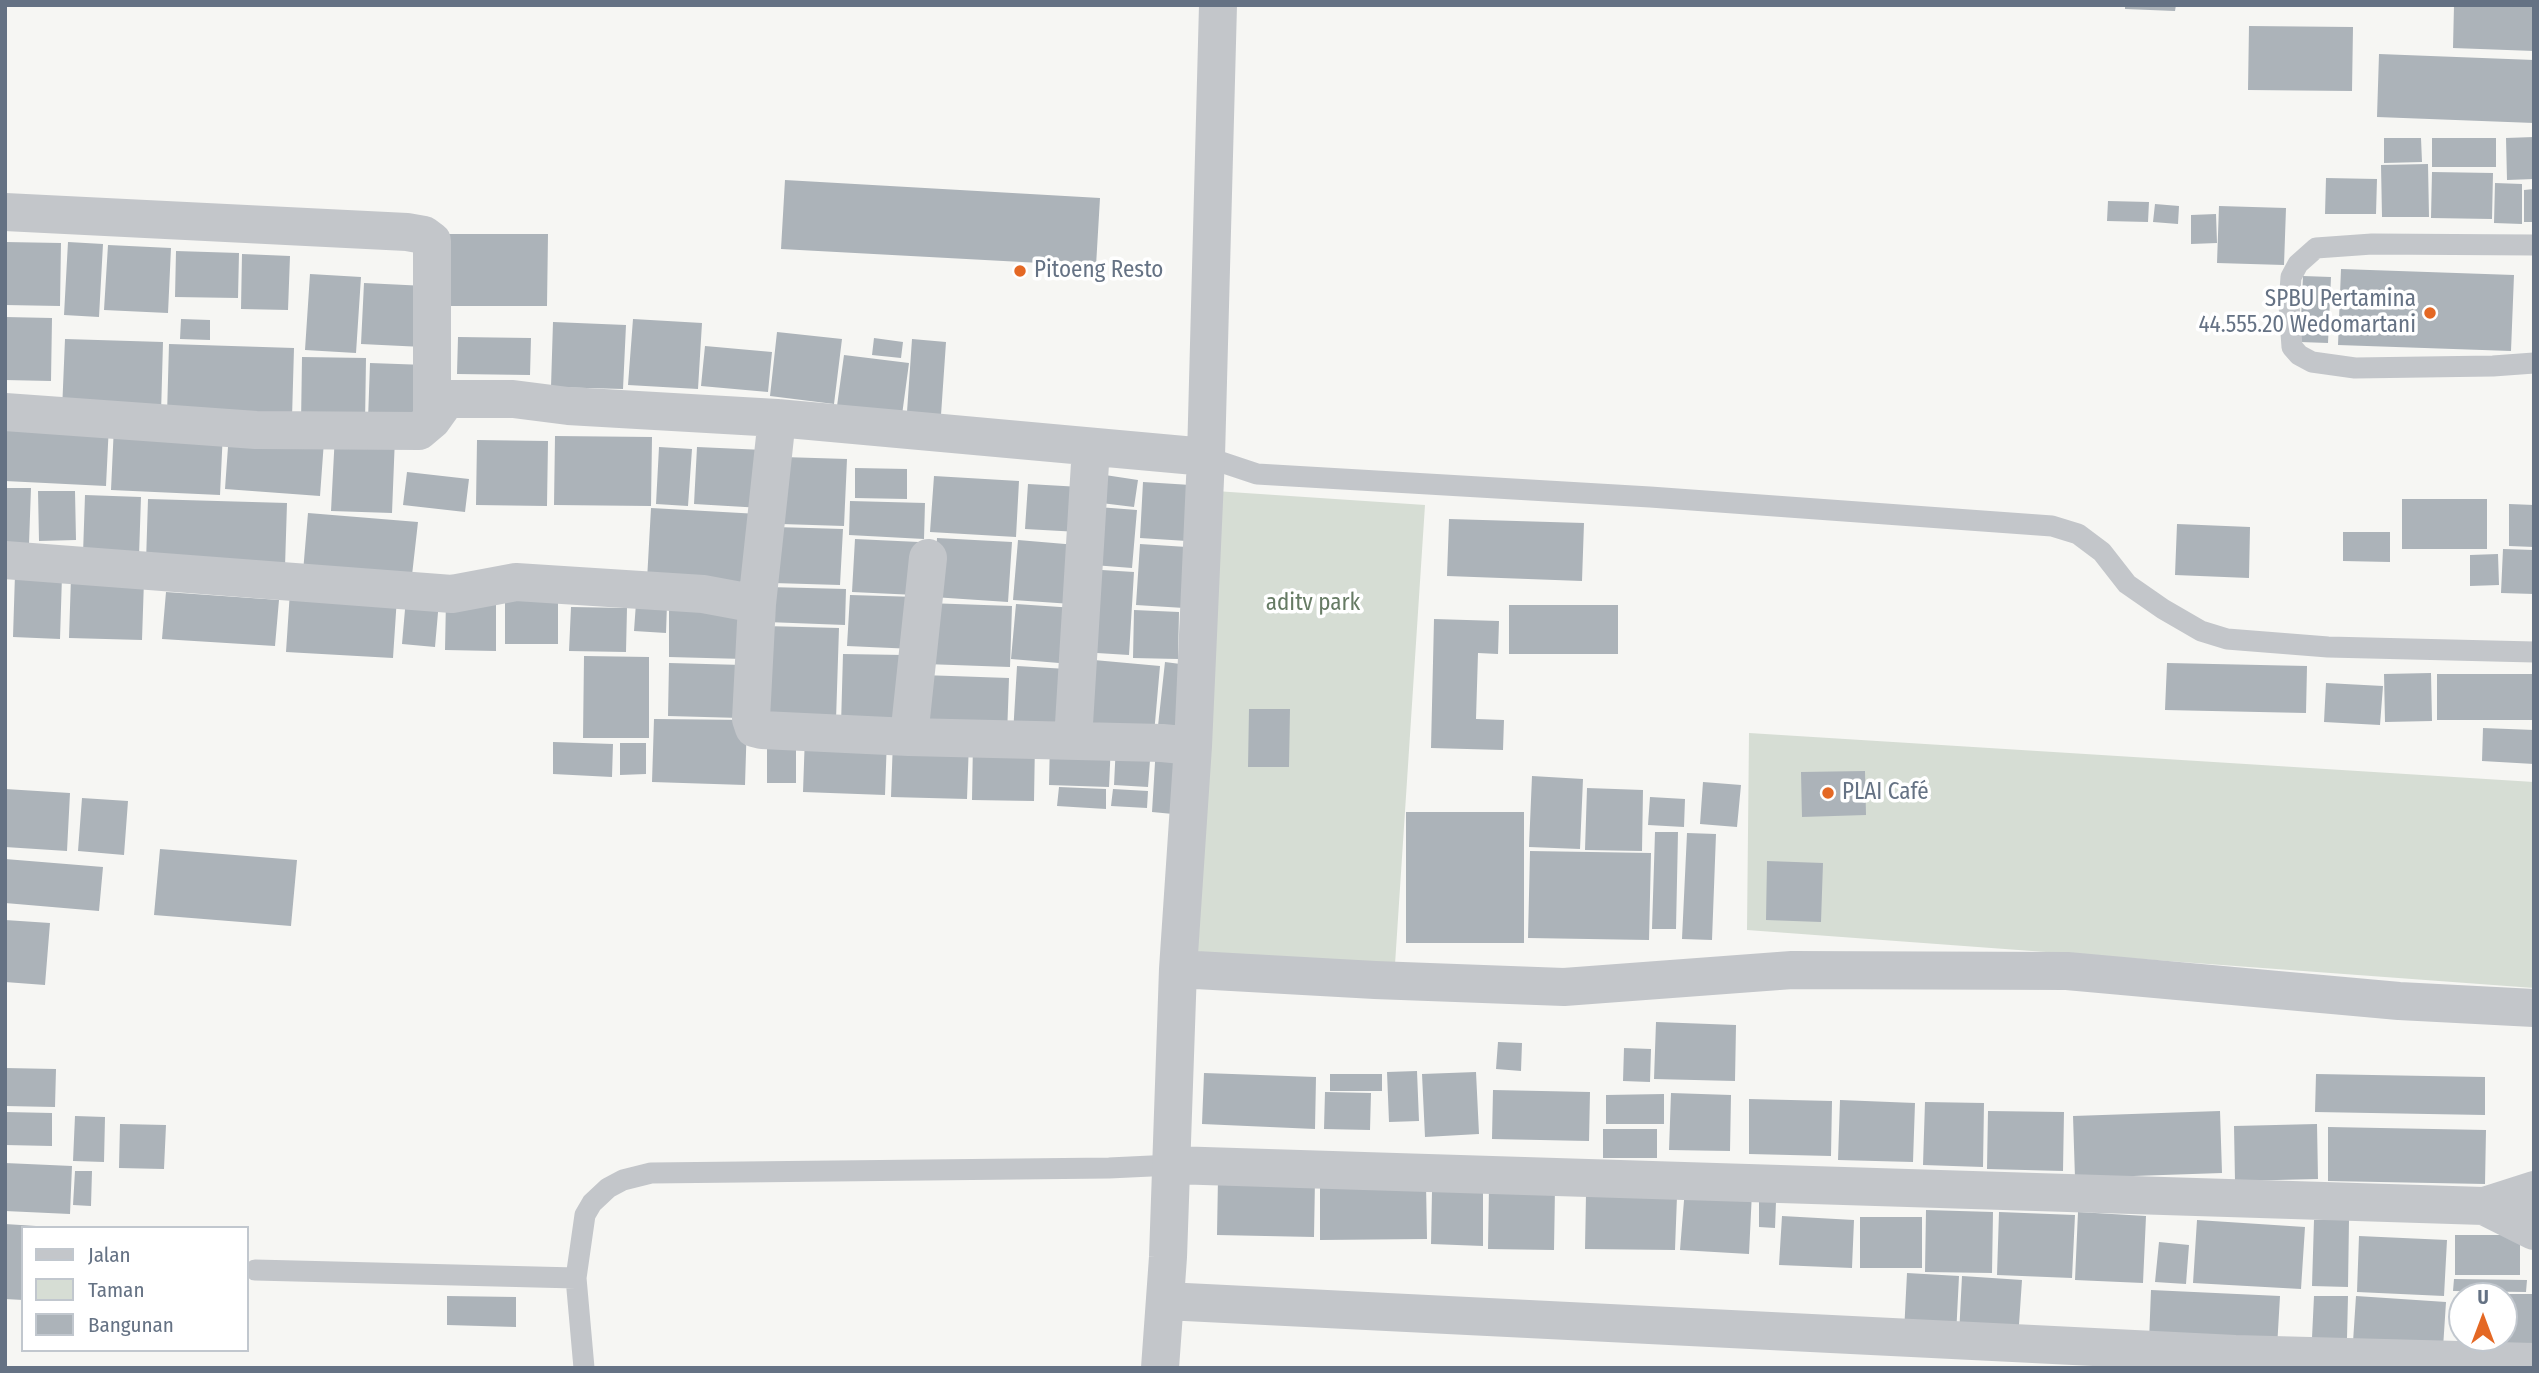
<!DOCTYPE html>
<html>
<head>
<meta charset="utf-8">
<style>
	body { margin:0 }
	#map { position:relative; width:2539px; height:1373px; overflow:hidden; background:#f6f6f3; font-family:"Fira Sans Condensed",sans-serif }
	canvas { display:block }
	.frame { position:absolute; inset:0; border:7px solid #657284; pointer-events:none }
	.legend { position:absolute; left:21px; top:1226px; width:228px; height:126px; box-sizing:border-box; background:#fff; border:2px solid #c1c7ce; margin:0; padding:9px 12px; list-style:none; font-size:21px; color:#657284 }
	.legend li { display:flex; align-items:center; gap:14px; height:35px }
	.legend b { width:35px; border:2px solid #c1c7ce }
	.north { position:absolute; left:2448px; top:1282px; width:70px; height:70px; box-sizing:border-box; background:#fff; border:2px solid #c1c7ce; border-radius:50%; rotate:0deg; font-size:19px; font-weight:700; line-height:28px; text-align:center; color:#657284 }
	.north::after { content:''; display:block; margin:auto; width:24px; height:32px; background:#e46824; clip-path:polygon(50% 0,100% 100%,50% 72%,0 100%) }
</style>
</head>
<body>
<div id="map">
<canvas width="2539" height="1373"></canvas>
<div class="frame"></div>
<ul class="legend">
<li><b style="height:9px;background:#c3c6ca"></b>Jalan</li>
<li><b style="height:19px;background:#d6ddd4"></b>Taman</li>
<li><b style="height:19px;background:#acb3b9"></b>Bangunan</li>
</ul>
<div class="north">U</div>
</div>
<script>
const ctx = document.querySelector('canvas').getContext('2d');
ctx.lineJoin = 'round';
function fill(path, color) {
  ctx.fillStyle = color;
  ctx.fill(path, 'evenodd');
}
function poly(rows) {
  const path = new Path2D();
  for (const r of rows) {
    path.moveTo(r[0], r[1]);
    for (let i = 2; i < r.length; i += 2) path.lineTo(r[i], r[i + 1]);
  }
  return path;
}
function trace(path, color, width, dash) {
  ctx.strokeStyle = color;
  ctx.lineWidth = width;
  ctx.lineCap = dash ? 'butt' : 'round';
  ctx.setLineDash(dash || []);
  ctx.stroke(path);
}
function write(font, color, halo, rows, align = 'center') {
  ctx.font = font + ' "Fira Sans Condensed",sans-serif';
  ctx.lineWidth = 7;
  ctx.setLineDash([]);
  ctx.textBaseline = 'middle';
  ctx.strokeStyle = halo;
  ctx.fillStyle = color;
  for (const [text, x, y, turn = 0] of rows) {
    ctx.save();
    ctx.translate(x, y);
    ctx.rotate((+turn || 0) * Math.PI / 180);
    ctx.textAlign = isNaN(turn) ? turn : align;
    if (halo) ctx.strokeText(text, 0, 0);
    ctx.fillText(text, 0, 0);
    ctx.restore();
  }
}
const green = poly([
	[1215,491,1425,505,1393,995,1183,981],
	[1749,733,2534,782,2534,988,1747,930]
]);
const building = poly([
	[2125,5,2176,5,2175,11,2125,9],
	[2454,5,2534,5,2534,51,2453,48],
	[2249,26,2353,27,2352,91,2248,90],
	[2379,54,2534,60,2534,123,2377,117],
	[2534,137,2534,179,2507,180,2506,138],
	[2384,138,2421,138,2422,162,2384,163],
	[2432,138,2496,138,2496,167,2432,167],
	[2428,164,2429,217,2382,217,2381,165],
	[2432,172,2493,173,2492,219,2431,218],
	[2326,178,2377,179,2376,214,2325,214],
	[785,180,1100,198,1096,266,781,249],
	[2495,183,2522,184,2522,224,2494,223],
	[2534,189,2534,222,2524,222,2524,190],
	[2108,201,2149,202,2148,222,2107,221],
	[2155,204,2179,206,2178,224,2153,222],
	[2219,206,2286,208,2284,265,2217,263],
	[2216,214,2217,243,2191,244,2191,215],
	[441,234,548,234,547,306,441,306],
	[5,242,61,243,60,306,5,305],
	[68,242,103,244,99,317,64,315],
	[108,245,171,248,168,313,104,310],
	[176,251,239,253,238,298,175,297],
	[242,254,290,256,288,310,241,309],
	[2341,269,2514,275,2511,351,2338,345],
	[310,274,361,277,356,353,305,350],
	[2303,276,2331,277,2328,343,2300,342],
	[364,283,426,286,423,347,361,344],
	[5,317,52,318,51,381,5,380],
	[181,319,210,320,210,340,180,339],
	[633,319,702,323,698,389,628,385],
	[553,322,626,325,623,389,551,387],
	[777,332,842,339,834,404,770,396],
	[458,337,531,338,530,375,457,374],
	[874,338,903,342,901,358,872,355],
	[65,339,163,342,161,414,62,411],
	[912,339,946,342,941,415,907,412],
	[169,344,294,348,292,418,167,415],
	[705,346,772,352,768,392,701,386],
	[844,355,909,363,902,415,837,406],
	[302,357,366,358,365,425,301,424],
	[370,363,426,365,424,422,368,420],
	[5,418,109,424,106,486,5,481],
	[114,426,223,431,220,495,111,490],
	[229,433,324,441,320,496,225,489],
	[335,434,395,437,392,513,331,511],
	[555,436,652,437,651,506,554,505],
	[477,440,548,441,547,506,476,505],
	[659,447,692,449,688,506,656,504],
	[697,447,764,450,762,508,694,504],
	[783,457,847,459,844,526,781,524],
	[855,468,907,469,907,499,855,498],
	[407,472,469,479,465,512,403,505],
	[1105,475,1138,480,1134,507,1101,503],
	[934,476,1019,481,1016,537,930,532],
	[1143,482,1191,485,1187,541,1140,538],
	[1028,484,1081,487,1079,532,1025,529],
	[5,488,31,488,29,544,5,543],
	[38,491,75,491,76,540,39,541],
	[85,495,141,497,139,556,83,554],
	[148,499,287,503,285,567,146,562],
	[2402,499,2487,499,2487,549,2402,549],
	[850,501,925,503,924,539,849,535],
	[2509,504,2534,505,2534,547,2509,546],
	[1098,507,1137,510,1132,568,1093,565],
	[651,508,759,514,755,587,647,580],
	[308,513,418,522,411,584,303,572],
	[1449,519,1584,523,1582,581,1447,576],
	[2177,524,2250,527,2249,578,2175,575],
	[775,527,843,529,840,585,773,583],
	[2343,532,2390,532,2390,562,2343,561],
	[937,538,1012,542,1008,602,933,597],
	[855,539,919,542,916,595,852,592],
	[1018,540,1077,545,1072,604,1013,600],
	[1140,544,1187,547,1184,608,1136,605],
	[2503,549,2534,550,2534,594,2501,593],
	[2498,554,2499,585,2470,586,2470,555],
	[1086,569,1134,572,1129,655,1081,652],
	[15,574,62,576,60,639,13,637],
	[71,577,144,580,142,640,69,638],
	[768,587,846,589,845,625,767,622],
	[290,591,397,597,393,658,286,652],
	[166,592,279,600,275,646,162,639],
	[850,595,917,597,914,649,847,646],
	[406,598,439,601,435,647,402,644],
	[446,599,496,600,496,651,445,650],
	[558,600,558,644,505,644,505,601],
	[636,603,667,604,666,633,634,631],
	[927,603,1012,606,1010,667,925,664],
	[1016,604,1075,608,1071,664,1011,659],
	[1509,605,1618,605,1618,654,1509,654],
	[571,607,627,608,626,652,569,651],
	[669,608,746,609,744,659,669,657],
	[1134,610,1179,612,1178,659,1133,658],
	[1434,619,1499,621,1498,654,1478,653,1476,719,1504,720,1503,750,1431,748],
	[765,626,839,628,836,720,762,718],
	[843,654,904,655,902,727,841,725],
	[584,656,649,657,649,738,583,738],
	[1083,659,1160,666,1154,734,1076,726],
	[1165,662,1188,665,1179,738,1157,735],
	[669,663,743,665,741,718,668,716],
	[2167,663,2307,666,2306,713,2165,710],
	[1017,666,1067,669,1064,737,1013,734],
	[2431,673,2432,721,2385,722,2384,674],
	[2437,674,2534,674,2534,720,2437,720],
	[922,675,1009,678,1007,736,920,733],
	[2326,683,2383,686,2380,725,2324,722],
	[1249,709,1290,709,1289,767,1248,767],
	[654,719,747,720,745,785,652,782],
	[2483,728,2534,730,2534,764,2482,761],
	[805,735,887,738,885,795,803,792],
	[767,737,796,738,796,783,767,783],
	[893,739,969,741,967,799,891,797],
	[973,741,1035,741,1034,801,972,800],
	[1050,741,1111,743,1109,787,1049,785],
	[553,742,613,744,612,777,553,774],
	[620,743,646,743,646,774,620,775],
	[1116,744,1151,747,1148,787,1114,785],
	[1156,746,1177,747,1173,814,1152,812],
	[1865,771,1866,815,1802,817,1801,772],
	[1532,776,1583,779,1580,849,1529,847],
	[1703,782,1741,785,1737,827,1700,824],
	[1059,787,1106,789,1106,809,1057,806],
	[1587,788,1643,790,1642,851,1585,850],
	[5,789,70,793,67,851,5,847],
	[1113,789,1148,791,1147,808,1111,806],
	[1650,797,1685,799,1684,827,1648,825],
	[82,798,128,801,124,855,78,851],
	[1406,812,1524,812,1524,943,1406,943],
	[1655,832,1678,832,1676,929,1652,929],
	[1687,833,1716,834,1712,940,1682,939],
	[160,849,297,860,291,926,154,915],
	[1530,851,1651,853,1649,940,1528,938],
	[5,859,103,867,99,911,5,903],
	[1767,861,1823,863,1821,922,1766,920],
	[5,920,50,923,45,985,5,982],
	[1656,1022,1736,1025,1735,1081,1654,1079],
	[1498,1042,1522,1043,1521,1071,1496,1069],
	[1624,1048,1651,1049,1650,1082,1623,1081],
	[5,1068,56,1069,55,1107,5,1106],
	[1417,1071,1419,1121,1389,1122,1387,1072],
	[1476,1072,1479,1134,1425,1137,1422,1074],
	[1204,1073,1316,1077,1315,1129,1202,1124],
	[1330,1074,1382,1074,1382,1091,1330,1091],
	[2316,1074,2485,1077,2485,1115,2315,1112],
	[1493,1090,1590,1092,1589,1141,1492,1139],
	[1325,1092,1371,1093,1370,1130,1324,1129],
	[1671,1093,1731,1095,1730,1151,1669,1150],
	[1664,1094,1664,1124,1606,1124,1606,1095],
	[1749,1099,1832,1101,1831,1156,1749,1154],
	[1840,1100,1915,1103,1913,1162,1838,1160],
	[1925,1102,1984,1103,1983,1167,1923,1165],
	[1988,1111,2064,1112,2063,1171,1987,1169],
	[2220,1111,2222,1173,2075,1178,2073,1116],
	[5,1112,52,1113,52,1146,5,1145],
	[75,1116,105,1117,104,1162,73,1161],
	[120,1124,166,1125,164,1169,119,1168],
	[2317,1124,2318,1179,2235,1181,2234,1126],
	[2328,1127,2486,1130,2485,1184,2328,1181],
	[1603,1129,1657,1129,1657,1158,1603,1158],
	[5,1163,72,1166,70,1214,5,1211],
	[75,1171,92,1171,91,1206,73,1205],
	[1218,1177,1315,1179,1314,1237,1217,1235],
	[1426,1183,1427,1239,1320,1240,1320,1184],
	[1489,1186,1555,1187,1554,1250,1488,1249],
	[1685,1188,1752,1192,1749,1254,1680,1250],
	[1432,1191,1483,1192,1483,1246,1431,1244],
	[1586,1194,1677,1196,1675,1250,1585,1249],
	[1759,1201,1776,1202,1775,1228,1759,1227],
	[1926,1210,1993,1212,1992,1273,1925,1272],
	[1999,1212,2075,1215,2072,1278,1997,1275],
	[2078,1212,2146,1216,2143,1283,2075,1280],
	[1782,1216,1854,1220,1852,1268,1779,1265],
	[1860,1217,1922,1217,1922,1268,1860,1268],
	[2197,1220,2305,1227,2301,1289,2193,1283],
	[2314,1220,2349,1220,2348,1287,2312,1286],
	[5,1224,36,1226,36,1228,23,1228,23,1300,5,1299],
	[2455,1235,2520,1235,2520,1275,2455,1275],
	[2359,1236,2447,1240,2444,1296,2357,1292],
	[2159,1242,2189,1245,2186,1284,2155,1282],
	[1907,1273,1959,1276,1956,1336,1904,1333],
	[1962,1276,2022,1280,2018,1339,1959,1335],
	[2454,1279,2527,1280,2526,1292,2453,1291],
	[2151,1290,2280,1296,2277,1348,2149,1341],
	[2461,1293,2481,1294,2481,1296,2461,1296],
	[2504,1294,2534,1294,2534,1349,2460,1348,2460,1338,2504,1338],
	[447,1296,516,1297,516,1327,447,1325],
	[2314,1296,2348,1296,2347,1338,2312,1338],
	[2356,1296,2446,1302,2443,1348,2353,1342]
]);
const service = poly([
	[2534,245,2372,244,2316,248,2298,264,2291,277,2289,305,2292,347,2299,355,2312,362,2355,368,2493,366,2534,363],
	[1206,457,1257,474,1650,497,2052,526,2078,534,2102,552,2127,584,2163,609,2201,631,2227,639,2328,647,2534,652],
	[255,1270,576,1278,585,1215,592,1203,608,1188,623,1180,651,1173,1109,1168,1172,1165],
	[576,1278,584,1368]
]);
const minor = poly([
	[5,212,407,232,424,235,432,241,432,420],
	[5,412,256,430,419,431,432,420,447,399,513,399,568,406,777,418,1206,457],
	[5,560,452,594,516,582,703,594,757,604,751,719,754,728,762,730,909,737,1162,743,1193,746],
	[757,604,777,418],
	[909,737,928,558],
	[1073,740,1091,447],
	[1178,969,1375,980,1564,987,1792,970,2067,971,2399,1001,2534,1008],
	[1172,1165,2484,1206,2534,1190],
	[2484,1206,2534,1231],
	[1165,1301,2235,1354,2534,1362],
	[1160,1368,1168,1257,1178,969,1193,746,1206,457,1218,5]
]);
const markers = [
	[1020,271,7,"#e46824"],
	[2430,313,7,"#e46824"],
	[1828,793,7,"#e46824"]
];
const poiNames = [
	["Pitoeng Resto",1034,271],
	["SPBU Pertamina",2416,300,"right"],
	["44.555.20 Wedomartani",2416,326,"right"],
	["PLAI Café",1842,793]
];
const parkNames = [
	["aditv park",1313,604]
];
fill(green, '#d6ddd4');
fill(building, '#acb3b9');
trace(service, '#c3c6ca', 21);
trace(minor, '#c3c6ca', 38);
for (const [x, y, r, color] of markers) {
  const dot = new Path2D();
  dot.arc(x, y, r, 0, 2 * Math.PI);
  ctx.fillStyle = color;
  ctx.fill(dot);
  trace(dot, '#fff', 2.5);
}
write('23px', '#657284', '#fff', poiNames, 'left');
write('23px', '#667b64', '#fff', parkNames);
</script>
</body>
</html>
